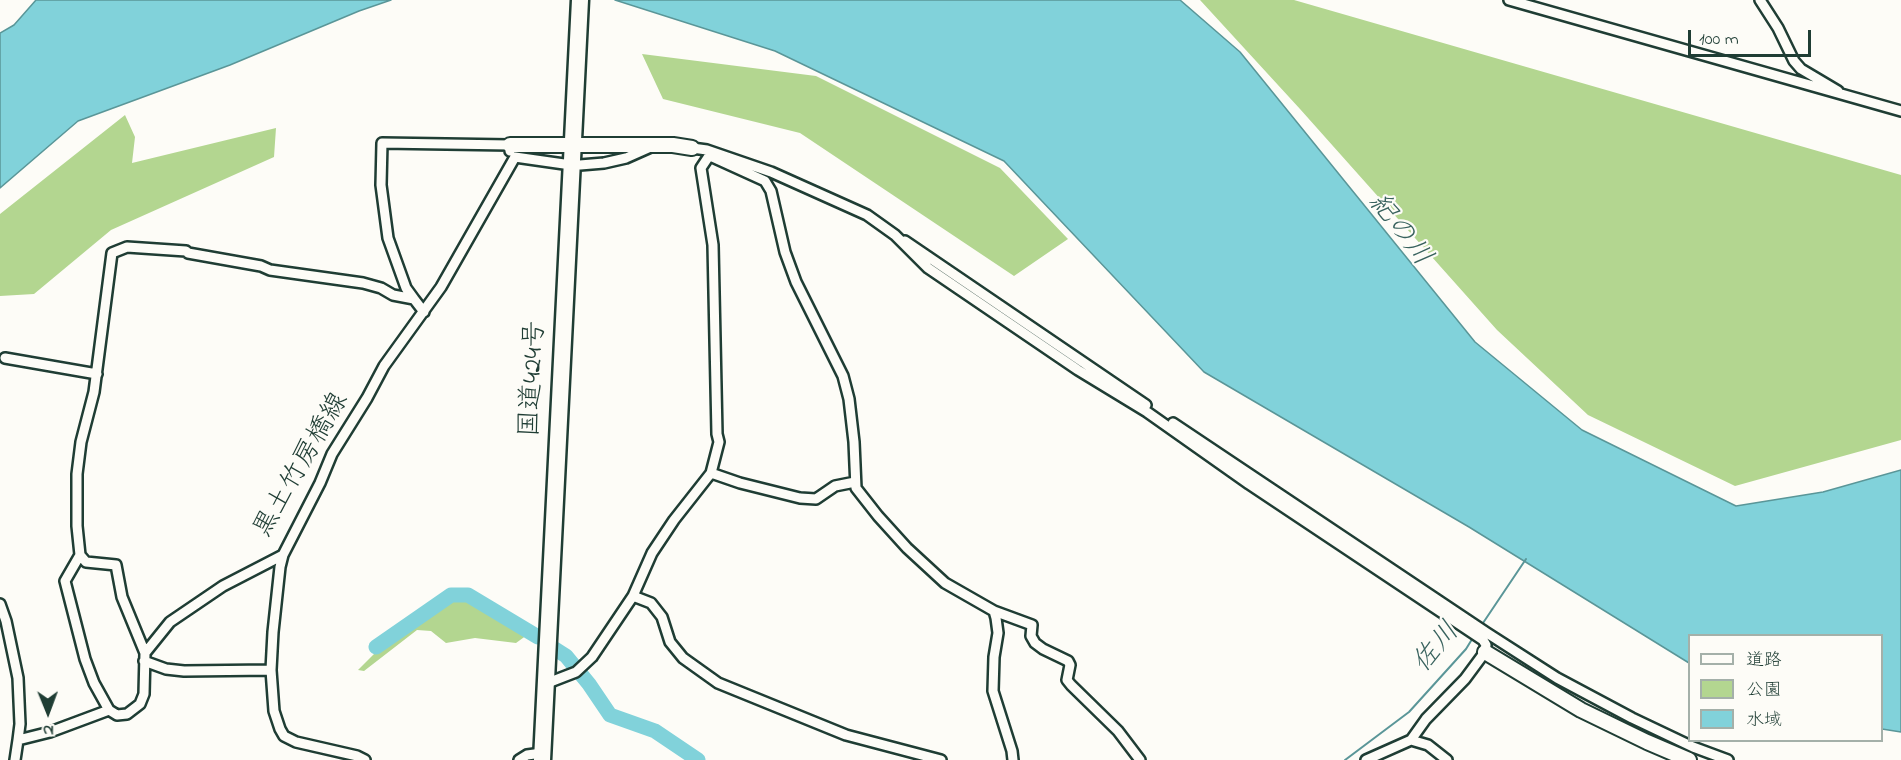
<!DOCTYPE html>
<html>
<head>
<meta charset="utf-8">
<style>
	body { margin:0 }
	#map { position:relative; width:1901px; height:760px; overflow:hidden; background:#fdfcf7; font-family:"Indie Flower","Klee One",sans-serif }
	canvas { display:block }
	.legend { position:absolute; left:1688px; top:634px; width:195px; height:108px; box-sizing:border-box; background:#fdfcf7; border:2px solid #a4b0a9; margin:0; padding:8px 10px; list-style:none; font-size:18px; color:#1f3d34 }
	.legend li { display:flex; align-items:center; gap:12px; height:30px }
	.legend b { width:30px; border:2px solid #a4b0a9 }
	.north { position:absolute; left:18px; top:682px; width:60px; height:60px; -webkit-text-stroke:4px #fdfcf7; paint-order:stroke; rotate:179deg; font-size:16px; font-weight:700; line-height:24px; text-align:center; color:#1f3d34 }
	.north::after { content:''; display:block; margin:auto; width:21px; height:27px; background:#1f3d34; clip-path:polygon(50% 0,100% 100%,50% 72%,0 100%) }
	.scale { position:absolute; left:1688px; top:30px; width:123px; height:27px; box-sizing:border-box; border:3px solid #1f3d34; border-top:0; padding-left:8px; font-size:18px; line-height:21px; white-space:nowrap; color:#1f3d34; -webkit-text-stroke:4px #fdfcf7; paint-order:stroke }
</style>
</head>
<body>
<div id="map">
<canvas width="1901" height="760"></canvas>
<ul class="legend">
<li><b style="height:8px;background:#fdfcf7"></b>道路</li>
<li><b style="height:16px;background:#b3d690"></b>公園</li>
<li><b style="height:16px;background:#81d2da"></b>水域</li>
</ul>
<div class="north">N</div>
<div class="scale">100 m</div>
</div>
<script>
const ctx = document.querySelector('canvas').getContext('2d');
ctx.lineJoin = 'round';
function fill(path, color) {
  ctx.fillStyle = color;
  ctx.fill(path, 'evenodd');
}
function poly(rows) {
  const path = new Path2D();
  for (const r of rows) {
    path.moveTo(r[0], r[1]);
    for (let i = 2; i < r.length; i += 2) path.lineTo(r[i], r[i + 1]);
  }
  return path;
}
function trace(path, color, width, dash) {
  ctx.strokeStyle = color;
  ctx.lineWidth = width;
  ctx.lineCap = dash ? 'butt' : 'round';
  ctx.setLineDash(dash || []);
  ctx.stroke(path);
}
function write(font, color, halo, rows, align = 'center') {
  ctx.font = font + ' "Indie Flower","Klee One",sans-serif';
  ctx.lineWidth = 4.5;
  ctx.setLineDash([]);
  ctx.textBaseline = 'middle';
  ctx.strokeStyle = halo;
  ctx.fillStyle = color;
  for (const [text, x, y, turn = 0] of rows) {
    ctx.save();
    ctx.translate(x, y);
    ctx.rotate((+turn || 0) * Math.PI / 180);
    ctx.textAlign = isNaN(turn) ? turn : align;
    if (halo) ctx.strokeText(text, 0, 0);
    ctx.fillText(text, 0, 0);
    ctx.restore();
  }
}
const green = poly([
	[1200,0,1294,0,1901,175,1901,440,1735,486,1588,415,1497,330,1300,109],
	[642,54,816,76,1000,168,1068,239,1014,276,800,133,663,99],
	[125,115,135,137,132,163,276,128,274,157,111,230,34,294,0,296,0,214],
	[464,599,473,601,527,635,516,643,475,638,446,643,431,631,417,630,364,671,358,670,378,650,450,601]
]);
const water = poly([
	[36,0,391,0,359,11,230,65,78,121,0,188,0,33,14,25,36,0],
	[615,0,1180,0,1240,52,1475,342,1582,430,1736,506,1823,492,1901,470,1901,732,1882,729,1882,636,1690,636,1689,663,1469,527,1204,372,1004,161,775,51,615,0]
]);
const stream = poly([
	[1481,626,1526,559],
	[1345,760,1409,712,1466,649,1474,636]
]);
const river = poly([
	[376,647,451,595,468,595,538,637],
	[555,649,566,656,589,684,610,715,655,731,698,760]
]);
const street = poly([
	[1509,0,1901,111],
	[1760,0,1778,28,1794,61,1801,69,1838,91],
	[692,148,707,150,771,172,867,215,895,235,928,268,1078,370,1147,412,1249,484,1483,640,1486,645,1485,652,1465,679,1426,719,1411,740,1366,760],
	[710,156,765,181,771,191,785,252,796,282,843,376,849,399,854,442,856,488,878,516,907,548,945,583,994,611,1032,625,1031,636,1035,643,1043,649,1068,661,1070,665,1067,680,1071,685,1118,731,1140,760],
	[515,157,564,164],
	[580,165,604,163,626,158,653,146],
	[905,241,1146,405],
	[414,299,406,288,388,238,381,185,382,143,510,145,510,151],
	[5,358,97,374],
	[1173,423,1487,633,1557,678,1632,718,1693,747,1728,760],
	[711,473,740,483,800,498,816,499,835,486,855,482],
	[80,555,86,562,116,565,122,597,145,653],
	[283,555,280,567,273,632,271,670,274,711,280,729,284,736,296,742,357,756,365,760],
	[633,596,651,603,662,617,670,642,683,658,718,683,846,735,941,760],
	[0,604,6,621,18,678,20,724,18,740],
	[994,611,996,618,998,633,994,657,993,691,1012,751,1013,760],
	[144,661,166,669,184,671,271,670],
	[545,684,576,672,592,657,633,596,652,553,674,520,711,473,719,442,717,434,713,245,701,168,709,156],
	[109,710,94,683,85,659,65,581,80,555,77,526,77,474,81,442,94,392,112,253,127,247,186,251,188,253,261,266,270,270,363,283,381,288,393,295,414,299,424,312],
	[1411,740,1428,745,1447,760],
	[15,760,18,740,50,732,109,710,117,715,127,714,140,704,144,694,145,653,170,622,223,586,283,555,320,483,332,454,367,398,384,366,441,287,515,157],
	[519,760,527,755,542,753]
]);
const secondary = poly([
	[510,145,673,145,692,148],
	[1485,652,1581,710,1647,742,1689,760]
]);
const highway = poly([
	[542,760,580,0]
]);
const streetNames = [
	["国道424号",535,379,-87],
	["黒土竹房橋線",303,466,-60]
];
const waterNames = [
	["紀の川",1398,231,52],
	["佐川",1438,649,-50]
];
fill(green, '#b3d690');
fill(water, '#81d2da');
trace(water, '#5a9698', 1.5);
trace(stream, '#5a9698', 2);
trace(river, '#81d2da', 15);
trace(street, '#1f3d34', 14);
trace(secondary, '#1f3d34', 18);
trace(highway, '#1f3d34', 21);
trace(street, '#fdfcf7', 9);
trace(secondary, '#fdfcf7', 14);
trace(highway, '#fdfcf7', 16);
write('27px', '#1f3d34', '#fdfcf7', streetNames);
write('italic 28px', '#38625e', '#fdfcf7', waterNames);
</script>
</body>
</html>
